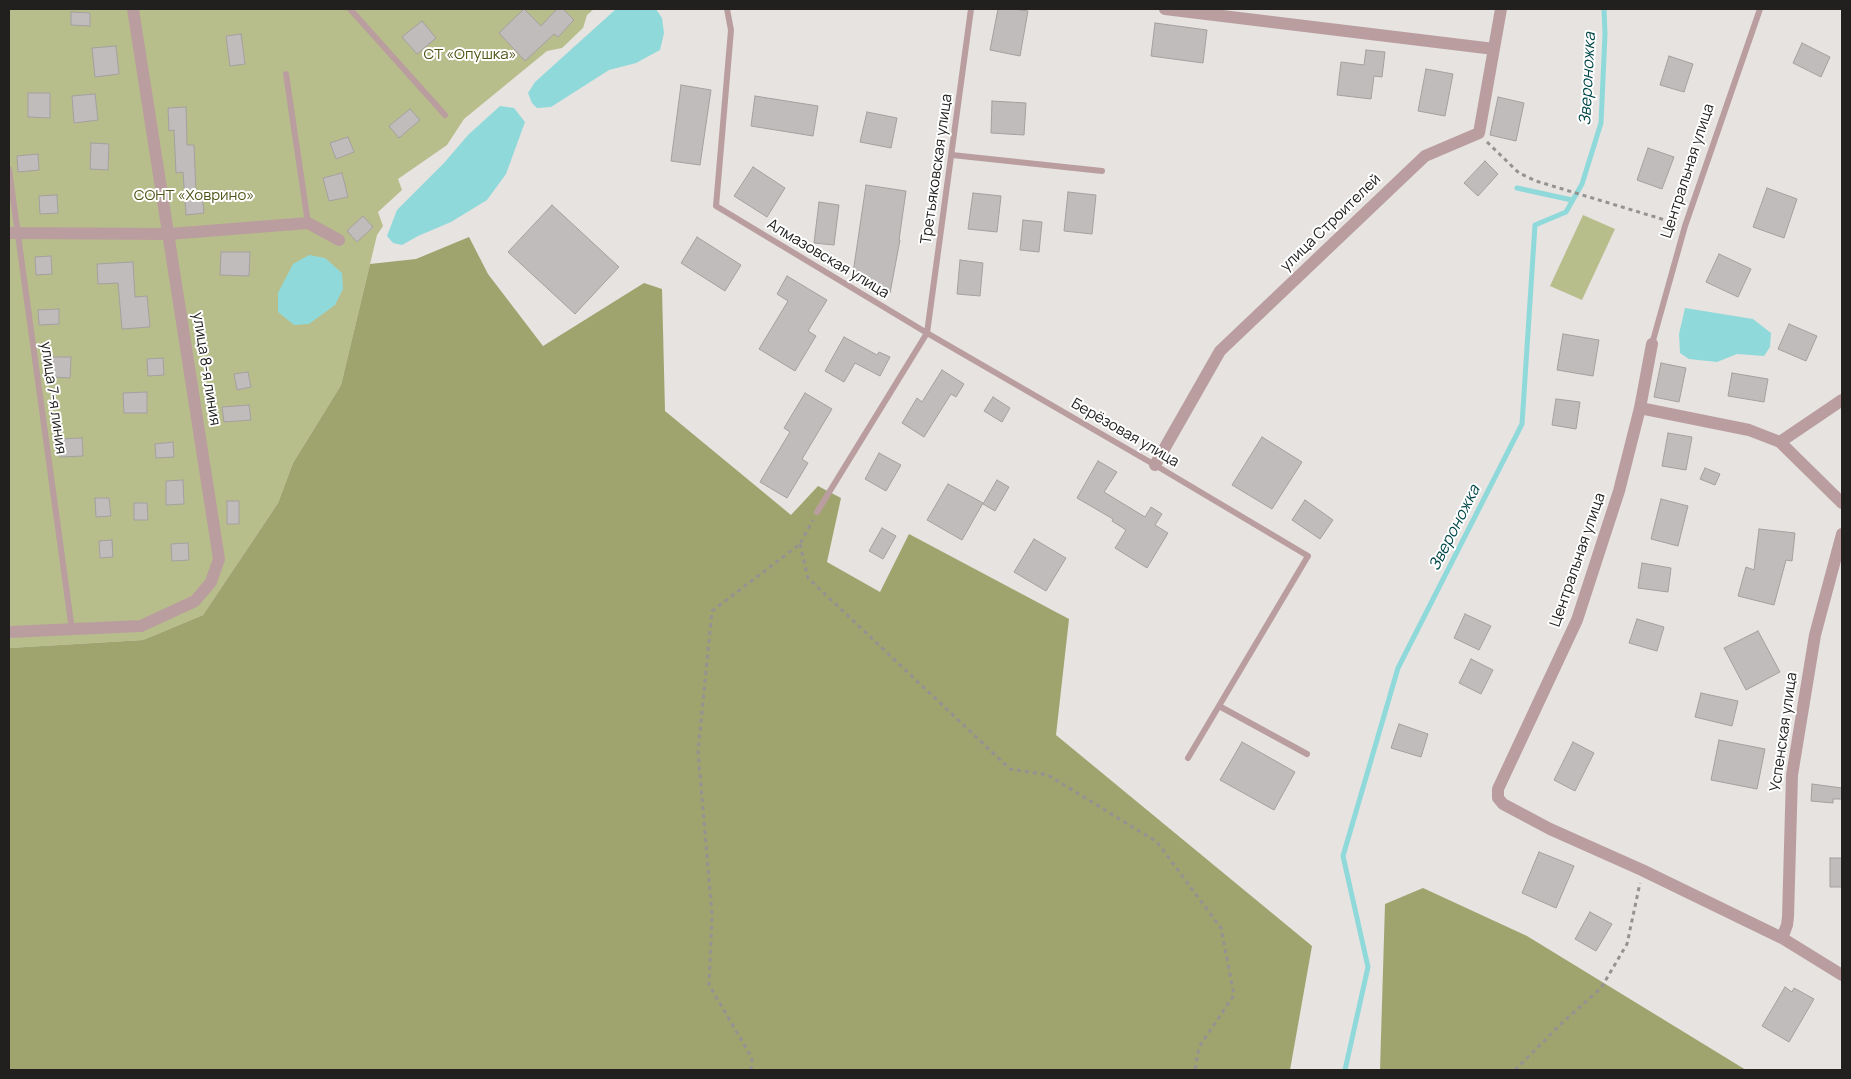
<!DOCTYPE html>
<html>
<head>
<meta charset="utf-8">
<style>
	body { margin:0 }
	#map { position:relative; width:1851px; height:1079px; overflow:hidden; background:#e6e3e0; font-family:Manrope,sans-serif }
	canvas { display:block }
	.frame { position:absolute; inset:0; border:10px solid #21201f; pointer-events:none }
</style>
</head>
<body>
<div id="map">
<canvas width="1851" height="1079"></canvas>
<div class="frame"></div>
</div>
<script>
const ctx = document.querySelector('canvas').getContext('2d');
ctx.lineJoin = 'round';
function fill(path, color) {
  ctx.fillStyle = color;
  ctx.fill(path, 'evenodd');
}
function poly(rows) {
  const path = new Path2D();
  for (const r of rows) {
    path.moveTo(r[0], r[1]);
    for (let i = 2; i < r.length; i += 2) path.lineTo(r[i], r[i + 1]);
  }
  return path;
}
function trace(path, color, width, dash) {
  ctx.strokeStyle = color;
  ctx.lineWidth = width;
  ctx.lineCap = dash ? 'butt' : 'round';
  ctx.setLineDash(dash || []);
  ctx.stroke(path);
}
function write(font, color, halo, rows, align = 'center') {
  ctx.font = font + ' Manrope,sans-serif';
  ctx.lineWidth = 4;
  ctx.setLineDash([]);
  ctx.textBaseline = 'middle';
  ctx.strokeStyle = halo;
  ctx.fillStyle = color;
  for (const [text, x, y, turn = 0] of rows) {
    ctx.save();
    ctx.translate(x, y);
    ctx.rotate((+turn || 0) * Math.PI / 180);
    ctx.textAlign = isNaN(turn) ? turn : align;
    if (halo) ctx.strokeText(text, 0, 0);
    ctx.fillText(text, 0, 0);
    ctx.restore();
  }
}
const green = poly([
	[9,9,594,9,587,15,583,28,562,48,547,51,464,119,447,145,398,179,402,190,378,212,383,226,377,235,341,385,293,463,278,503,203,615,143,640,9,648],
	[1583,215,1615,229,1582,300,1550,286]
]);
const forest = poly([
	[469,237,488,274,543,346,644,283,662,289,665,411,791,515,818,486,841,498,827,562,880,592,909,534,1069,619,1056,735,1312,946,1290,1070,9,1070,9,648,143,640,203,615,278,503,293,463,341,385,370,264,416,259],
	[1423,888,1527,936,1746,1070,1380,1070,1385,904]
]);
const water = poly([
	[616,9,656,9,662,18,664,33,660,50,636,63,609,70,551,107,537,108,532,103,528,93,535,82],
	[500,106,514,108,525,122,506,174,487,200,451,222,418,236,402,245,393,243,387,236,397,210,444,163,468,135],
	[309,255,325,258,342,273,343,289,335,305,309,324,294,325,278,312,278,293,293,264],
	[1685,308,1753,319,1771,333,1770,347,1764,356,1737,354,1717,362,1689,359,1680,353,1679,334]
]);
const stream = poly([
	[1517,188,1572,200],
	[1345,1070,1368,967,1343,856,1398,668,1522,424,1535,225,1566,212,1582,184,1601,123,1605,34,1604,9]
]);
const building = poly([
	[524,9,541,26,557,9,563,9,574,20,558,37,554,34,525,61,499,33,524,9],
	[998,9,1014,9,1028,11,1020,56,990,50,998,9],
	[71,12,90,13,90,26,71,25,71,12],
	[422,21,436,38,417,54,402,37,422,21],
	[1155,23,1207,30,1203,63,1151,56,1155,23],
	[241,34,245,64,230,66,226,36,241,34],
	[1802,43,1830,57,1821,77,1793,63,1802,43],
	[116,46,119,74,95,77,92,48,116,46],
	[1366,50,1385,52,1382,77,1374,76,1371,99,1337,95,1341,62,1364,65,1366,50],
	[1669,56,1693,64,1684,92,1660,85,1669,56],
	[1426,69,1453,74,1445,116,1418,111,1426,69],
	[681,85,711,90,700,165,671,161,681,85],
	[28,93,50,93,50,118,28,117,28,93],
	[95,94,98,120,74,123,72,96,95,94],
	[755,96,818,106,813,136,751,126,755,96],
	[1498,97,1524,103,1516,141,1490,135,1498,97],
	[992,101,1026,103,1024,135,991,133,992,101],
	[186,107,187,145,194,145,196,193,202,193,204,213,186,215,183,172,176,173,174,130,169,131,168,108,186,107],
	[410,109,420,120,399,138,389,126,410,109],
	[867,112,897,118,891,148,860,142,867,112],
	[348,137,354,152,336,159,330,143,348,137],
	[91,143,109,144,108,170,90,169,91,143],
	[1648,148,1674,157,1662,189,1637,180,1648,148],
	[38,154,39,170,18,172,17,156,38,154],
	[1485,161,1498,174,1478,196,1464,183,1485,161],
	[753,167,785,188,767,217,734,196,753,167],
	[342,173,348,197,329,201,323,178,342,173],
	[866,185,906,191,899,240,900,240,890,293,853,273,866,185],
	[1767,188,1797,199,1784,238,1753,227,1767,188],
	[1068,192,1096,195,1092,234,1064,231,1068,192],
	[973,193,1001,196,997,232,968,229,973,193],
	[57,195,58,213,40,214,39,196,57,195],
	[819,202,839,205,834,245,814,243,819,202],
	[552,205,619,267,575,314,508,252,552,205],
	[363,216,373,227,357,242,347,231,363,216],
	[1023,220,1042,222,1039,252,1020,250,1023,220],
	[697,237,741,265,725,291,681,263,697,237],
	[221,252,250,252,249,276,220,275,221,252],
	[1719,254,1751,269,1738,297,1706,282,1719,254],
	[51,256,52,274,36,275,35,257,51,256],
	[960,260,983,263,980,296,957,294,960,260],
	[133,262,135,297,147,296,150,327,122,329,118,283,98,284,97,264,133,262],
	[787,276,827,300,808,331,816,336,795,371,759,349,788,301,777,294,787,276],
	[59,309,59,324,39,325,38,310,59,309],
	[1789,324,1817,336,1806,361,1778,349,1789,324],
	[1563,334,1599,340,1593,376,1557,370,1563,334],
	[844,337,877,355,879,352,890,357,880,376,855,363,844,382,825,371,844,337],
	[53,357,71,357,70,378,53,377,53,357],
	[163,358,164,375,148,376,147,359,163,358],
	[1661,363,1686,368,1679,402,1654,397,1661,363],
	[942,370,964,384,956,397,951,394,924,437,902,423,917,398,922,402,942,370],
	[248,372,251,387,237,390,234,374,248,372],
	[1732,373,1768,379,1764,402,1728,396,1732,373],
	[147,392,147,413,124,413,123,393,147,392],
	[805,393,832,409,802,459,808,463,787,498,760,482,790,432,784,428,805,393],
	[993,397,1010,408,1002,422,984,411,993,397],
	[1556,399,1580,402,1576,429,1552,425,1556,399],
	[249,405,251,420,224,422,222,407,249,405],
	[1668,433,1692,437,1686,470,1662,466,1668,433],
	[1262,437,1302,462,1272,509,1232,485,1262,437],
	[82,438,83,456,60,457,59,439,82,438],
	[173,442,174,457,156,458,155,444,173,442],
	[879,453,901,465,886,491,865,479,879,453],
	[1098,461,1117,472,1104,492,1145,517,1151,507,1162,514,1155,525,1168,533,1147,568,1115,548,1126,530,1112,521,1113,519,1077,498,1098,461],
	[1705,468,1720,474,1715,485,1700,479,1705,468],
	[183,480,184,504,166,505,166,481,183,480],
	[997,480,1009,487,995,511,983,504,997,480],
	[948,484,983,503,962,540,927,520,948,484],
	[95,498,109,498,111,516,96,517,95,498],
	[1661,499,1688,506,1678,546,1651,539,1661,499],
	[1305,500,1333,520,1320,539,1292,520,1305,500],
	[227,501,239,501,239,524,227,524,227,501],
	[134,503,147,503,148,520,134,520,134,503],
	[882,528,896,536,883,559,869,551,882,528],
	[1759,529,1795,533,1792,561,1786,560,1774,605,1738,596,1746,567,1754,570,1759,529],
	[1034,539,1066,558,1046,591,1014,572,1034,539],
	[112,540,113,557,100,558,99,541,112,540],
	[188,543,189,560,172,561,171,544,188,543],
	[1642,563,1671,568,1668,592,1638,588,1642,563],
	[1465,614,1491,626,1479,650,1454,638,1465,614],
	[1637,619,1664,627,1657,651,1629,643,1637,619],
	[1758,631,1780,672,1746,690,1724,648,1758,631],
	[1471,659,1493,670,1481,694,1459,683,1471,659],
	[1701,693,1738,701,1732,726,1695,717,1701,693],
	[1399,724,1428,734,1421,757,1391,748,1399,724],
	[1719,740,1765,749,1757,789,1711,780,1719,740],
	[1242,742,1295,772,1274,810,1220,780,1242,742],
	[1573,742,1594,753,1575,791,1554,780,1573,742],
	[1812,784,1842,788,1842,799,1833,799,1833,803,1811,801,1812,784],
	[1539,852,1574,866,1556,908,1522,893,1539,852],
	[1830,858,1842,858,1842,887,1830,887,1830,858],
	[1590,912,1612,924,1596,951,1575,939,1590,912],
	[1785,987,1792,992,1794,988,1814,999,1789,1042,1762,1026,1785,987]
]);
const path = poly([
	[1487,142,1519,173,1536,181,1675,223],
	[800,544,808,578,1010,769,1048,775,1157,842,1221,928,1234,995,1199,1047,1195,1070],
	[751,1070,752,1058,709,985,712,914,698,752,712,611,800,544,813,520],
	[1515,1070,1563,1022,1601,988,1627,944,1640,883]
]);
const lane = poly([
	[350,9,445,115],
	[727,9,731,30,716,206,927,333,1155,465,1308,556,1188,758],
	[286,74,308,223],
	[952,155,1102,171],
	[9,169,72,630],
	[1652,344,1685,226,1760,9],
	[817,512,927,333,971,9],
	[1219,706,1307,754]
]);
const street = poly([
	[1165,9,1494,49],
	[9,233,169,234,308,223,339,240],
	[1652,344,1640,408,1619,491,1577,620,1498,789,1498,798,1503,804,1550,829,1642,870,1782,938,1842,975],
	[1640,408,1749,430,1780,442,1842,503],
	[1780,442,1842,400],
	[1155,465,1220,351,1425,156,1479,133,1501,9],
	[9,632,141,626,195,601,211,582,219,559,133,9],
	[1782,938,1787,925,1788,917,1792,775,1815,635,1842,534]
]);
const parkNames = [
	["СТ «Опушка»",470,55],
	["СОНТ «Ховрино»",194,196]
];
const streetNames = [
	["Третьяковская улица",937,169,-82],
	["Центральная улица",1688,171,-72],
	["улица Строителей",1331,223,-44],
	["Алмазовская улица",828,259,31],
	["улица 8-я линия",206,369,81],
	["улица 7-я линия",53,398,82],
	["Берёзовая улица",1125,433,30],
	["Центральная улица",1578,560,-71],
	["Успенская улица",1784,732,-82]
];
const waterNames = [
	["Звероножка",1588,79,-87],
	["Звероножка",1455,528,-63]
];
fill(green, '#b8be8b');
fill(forest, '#9fa46f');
fill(water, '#90d9da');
trace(stream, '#90d9da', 5);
fill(building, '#c1bcbc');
trace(building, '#a5a0a0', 1);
trace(path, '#959391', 3, [4, 4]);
trace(lane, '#ba9e9f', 6);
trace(street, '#ba9e9f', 12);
write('15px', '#515518', '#fff', parkNames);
write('15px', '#21201f', '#fff', streetNames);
write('italic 16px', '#004748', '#fff', waterNames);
</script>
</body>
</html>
